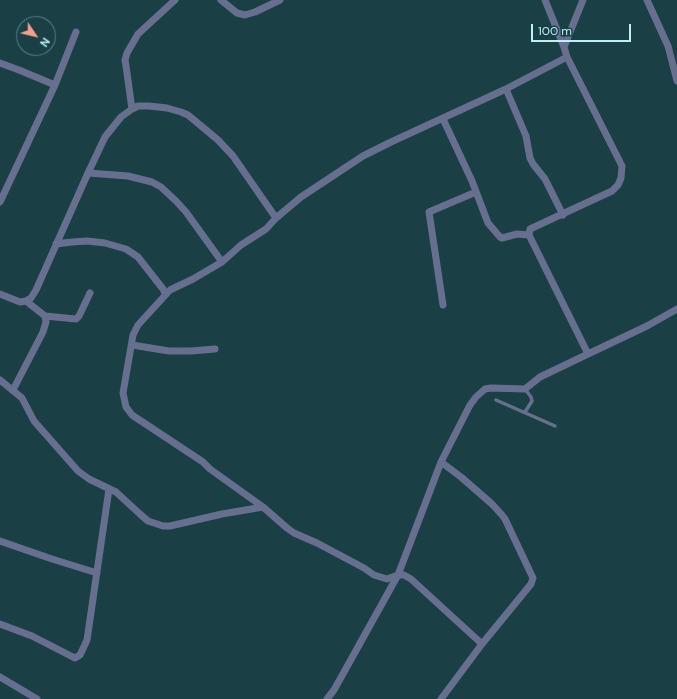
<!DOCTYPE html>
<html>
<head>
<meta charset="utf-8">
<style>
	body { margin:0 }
	#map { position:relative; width:677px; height:699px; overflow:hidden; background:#1a3f44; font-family:"DM Sans",sans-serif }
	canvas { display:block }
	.north { position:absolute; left:16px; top:16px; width:40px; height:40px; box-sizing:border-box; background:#1a3f44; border:1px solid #5b858c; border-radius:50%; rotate:125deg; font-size:11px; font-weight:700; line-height:16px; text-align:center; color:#bceff8 }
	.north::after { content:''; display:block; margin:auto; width:14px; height:18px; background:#f59d8f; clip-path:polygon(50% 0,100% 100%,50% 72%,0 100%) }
	.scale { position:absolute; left:531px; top:24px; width:100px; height:18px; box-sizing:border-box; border:2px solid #bceff8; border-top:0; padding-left:5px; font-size:12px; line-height:14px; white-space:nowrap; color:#bceff8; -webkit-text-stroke:3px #1a3f44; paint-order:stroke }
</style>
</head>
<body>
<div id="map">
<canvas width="677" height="699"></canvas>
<div class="north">N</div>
<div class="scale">100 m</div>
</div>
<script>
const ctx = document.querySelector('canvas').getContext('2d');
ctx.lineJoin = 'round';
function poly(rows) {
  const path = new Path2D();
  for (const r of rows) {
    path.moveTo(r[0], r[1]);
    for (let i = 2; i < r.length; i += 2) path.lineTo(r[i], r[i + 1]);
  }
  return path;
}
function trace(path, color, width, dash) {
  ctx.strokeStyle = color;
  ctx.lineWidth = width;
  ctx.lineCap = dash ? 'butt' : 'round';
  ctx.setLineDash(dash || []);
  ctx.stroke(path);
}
const lane = poly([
	[525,389,531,397,532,401,525,412],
	[496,400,555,426]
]);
const street = poly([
	[221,0,237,13,245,15,255,12,280,0],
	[545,0,564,47,567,57,622,166,621,178,618,185,612,191,530,229,529,235,588,354,647,326,677,309],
	[647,0,668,46,677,81],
	[564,47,583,0],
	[0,63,19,70,55,85],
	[506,89,526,136,530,158,533,164,545,179,563,215],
	[132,109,126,66,125,60,127,53,138,34,175,0],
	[443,119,472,181,488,223,500,237,502,238,517,234,529,235],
	[88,173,128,176,152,182,161,187,176,201,186,212,222,262],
	[0,202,55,85,76,32],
	[56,244,72,242,87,241,105,243,126,249,138,257,163,289,165,294],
	[0,294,20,302,26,301,31,298,36,290,88,173,105,137,121,117,132,109,138,106,149,106,167,108,181,112,188,115,218,140,233,156,276,218],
	[443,305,429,212,476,192],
	[45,316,76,319,79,316,90,293],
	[132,345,169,351,191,351,215,349],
	[0,380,22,398,34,421,78,471,89,479,116,492,141,515,148,521,163,526,170,526,222,514,263,507,287,528,294,533,317,543,364,568,374,575,387,579,398,575,404,575,411,579,482,644,441,699],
	[13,390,43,332,46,322,45,316,26,301],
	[441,462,461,477,492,504,502,515,505,519,533,578,531,584,518,600,482,644],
	[263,507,210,469,203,462,132,415,126,407,123,393,133,335,138,325,170,290,193,279,222,262,241,245,266,229,276,218,301,197,363,156,391,142,506,89,567,57],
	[0,541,52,559,97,573],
	[0,624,32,636,69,655,75,658,80,655,87,640,109,489],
	[0,677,37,699],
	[327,699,334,690,398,575,441,462,470,405,476,397,485,389,491,388,525,389,540,377,588,354]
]);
trace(lane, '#66708e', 3.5);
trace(street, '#66708e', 7);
</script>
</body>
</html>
